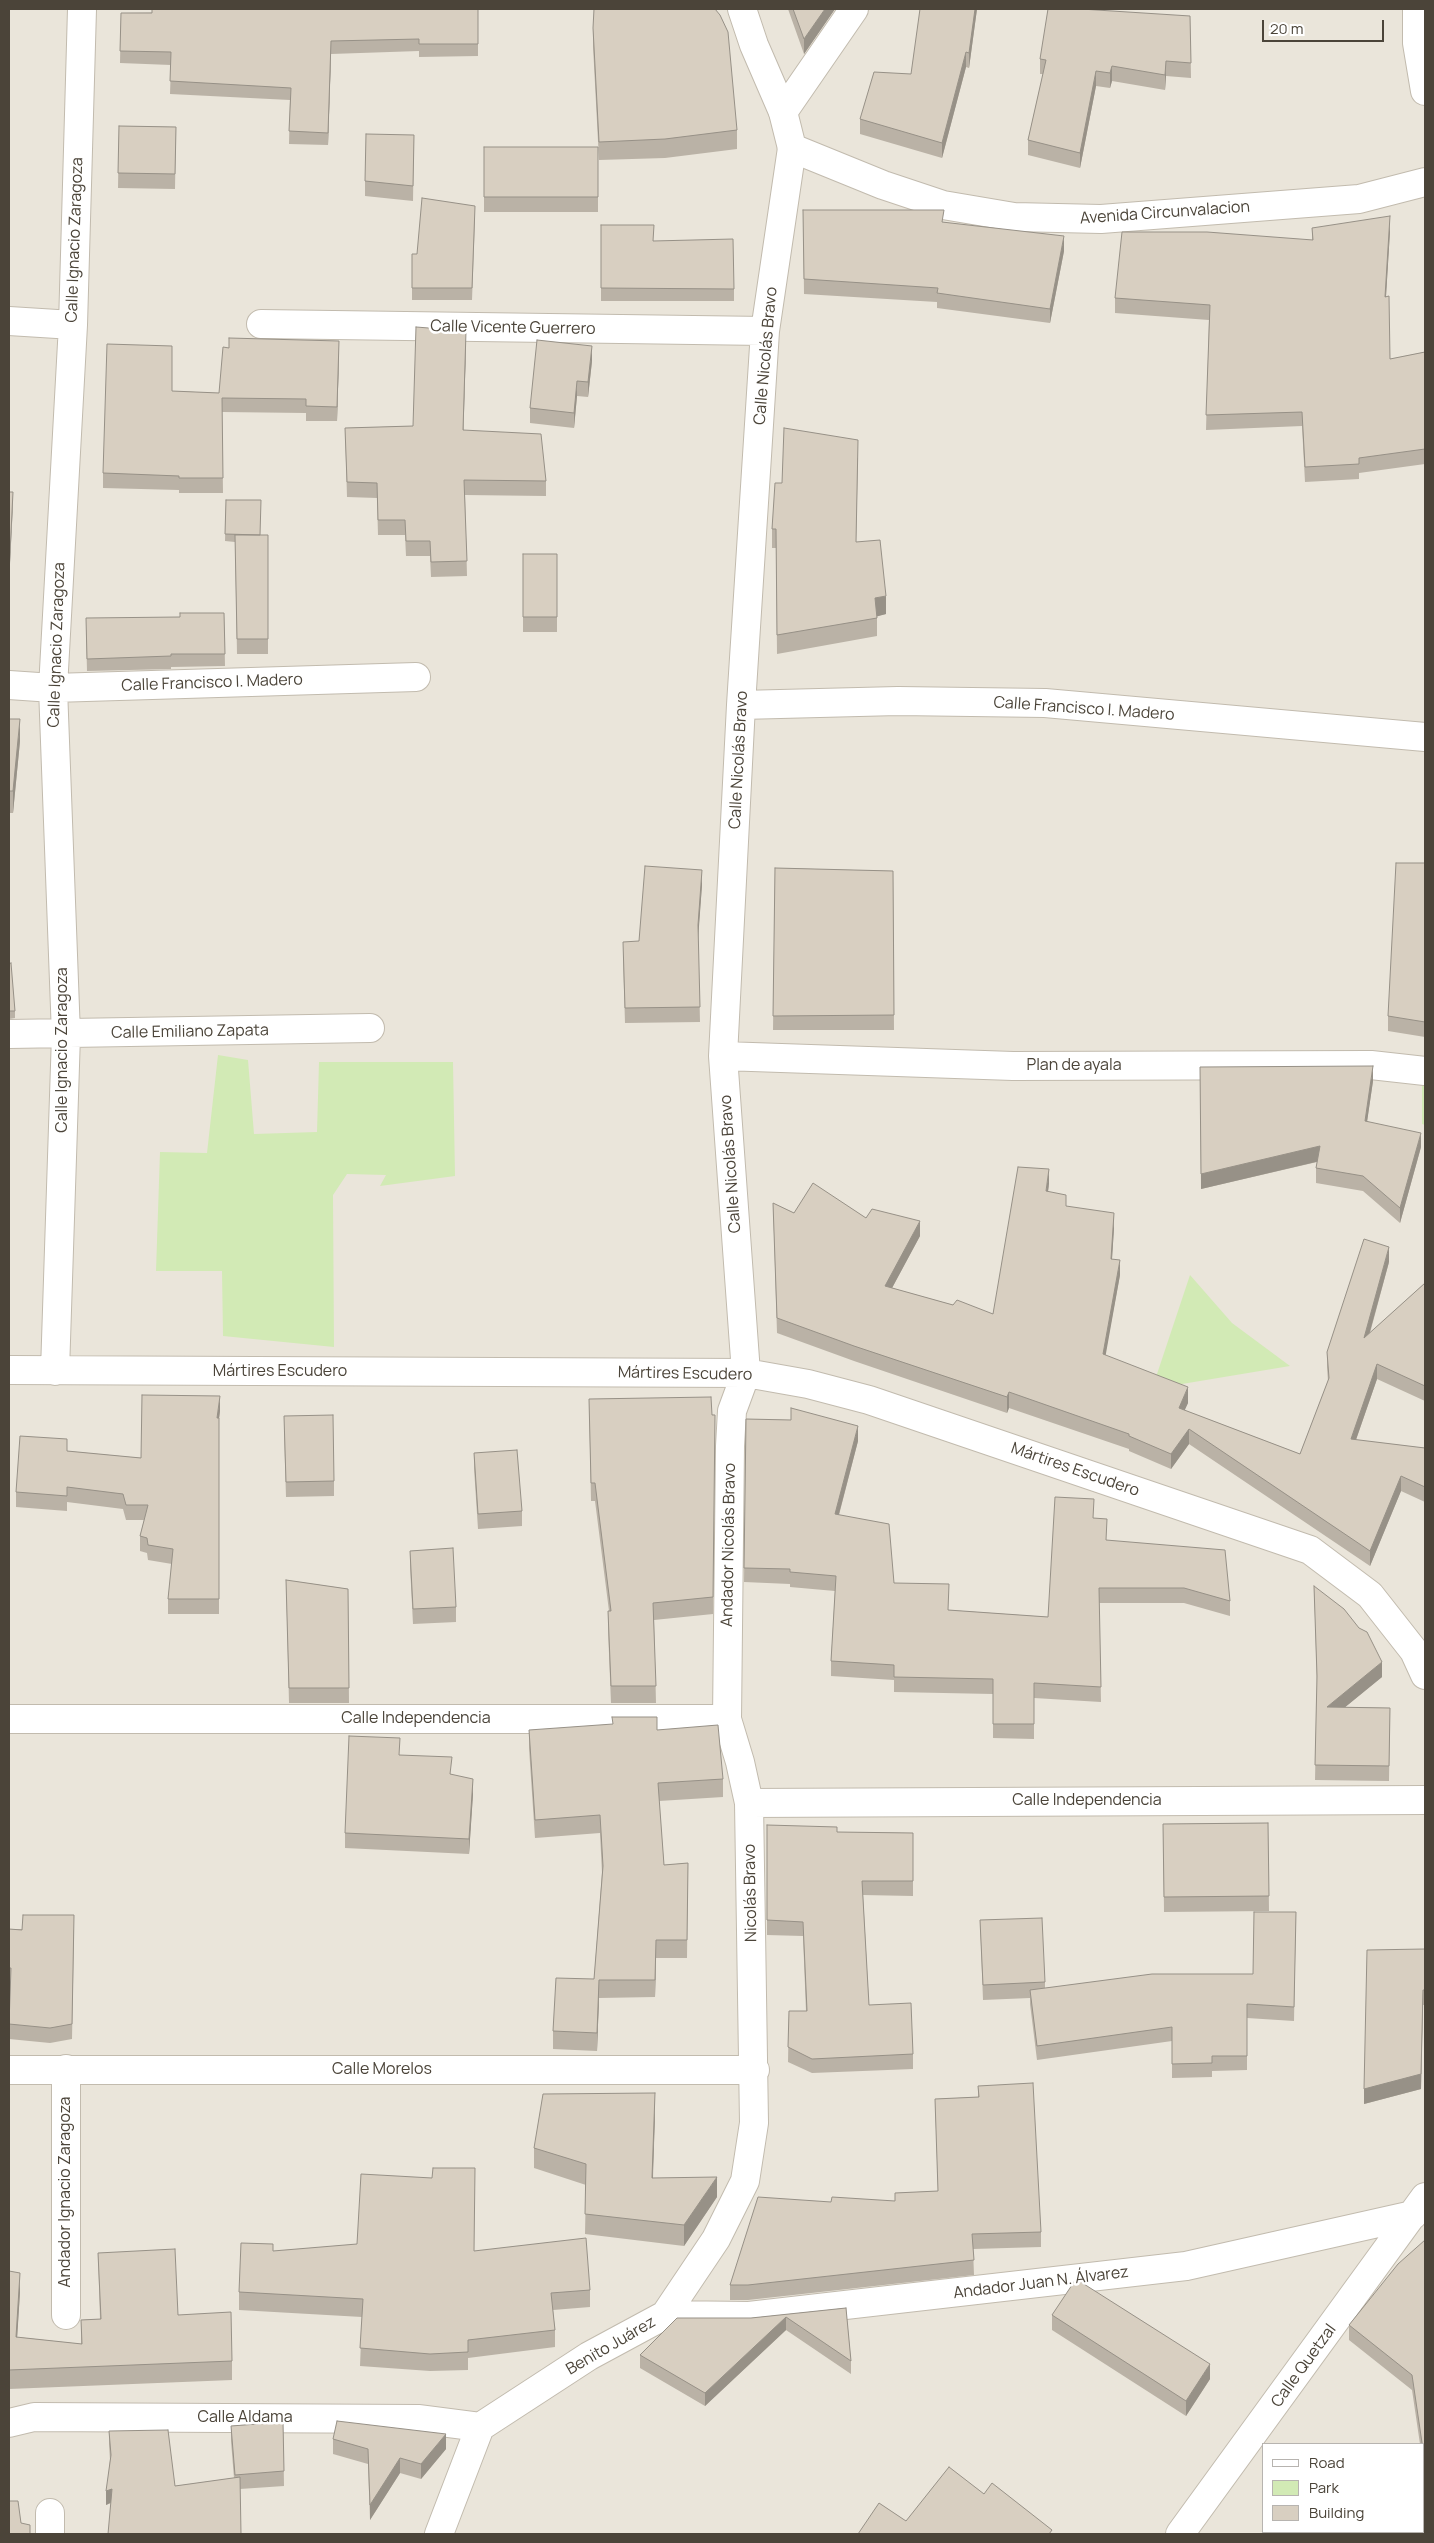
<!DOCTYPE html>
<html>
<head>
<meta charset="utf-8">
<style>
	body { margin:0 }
	#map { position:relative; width:1434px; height:2543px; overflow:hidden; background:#f6f3ec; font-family:Manrope,sans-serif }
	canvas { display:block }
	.frame { position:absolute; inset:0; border:10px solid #4b4439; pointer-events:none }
	.legend { position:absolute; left:1262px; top:2443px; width:162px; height:90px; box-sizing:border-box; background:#fff; border:1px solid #b7b4b0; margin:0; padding:6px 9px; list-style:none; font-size:15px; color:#4b4439 }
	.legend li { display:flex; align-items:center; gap:10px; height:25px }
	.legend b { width:25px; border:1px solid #b7b4b0 }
	.scale { position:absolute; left:1262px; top:20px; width:122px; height:22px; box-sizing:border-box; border:2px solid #4b4439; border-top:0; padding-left:6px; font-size:15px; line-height:18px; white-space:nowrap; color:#4b4439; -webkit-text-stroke:4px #fff; paint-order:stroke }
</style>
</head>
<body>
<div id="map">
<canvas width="1434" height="2543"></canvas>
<div class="frame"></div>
<ul class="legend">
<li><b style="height:6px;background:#fff"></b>Road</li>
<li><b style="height:14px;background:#d2eab5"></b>Park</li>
<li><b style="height:14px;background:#d8cfc1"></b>Building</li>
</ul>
<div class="scale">20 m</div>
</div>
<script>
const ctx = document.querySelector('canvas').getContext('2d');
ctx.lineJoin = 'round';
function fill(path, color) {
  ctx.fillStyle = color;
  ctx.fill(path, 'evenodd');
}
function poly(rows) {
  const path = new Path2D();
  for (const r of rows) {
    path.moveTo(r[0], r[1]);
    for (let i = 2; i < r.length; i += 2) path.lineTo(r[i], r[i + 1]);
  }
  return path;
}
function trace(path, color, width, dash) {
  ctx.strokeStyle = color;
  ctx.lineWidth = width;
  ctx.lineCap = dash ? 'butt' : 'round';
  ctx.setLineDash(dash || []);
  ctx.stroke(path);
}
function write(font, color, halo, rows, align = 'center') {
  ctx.font = font + ' Manrope,sans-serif';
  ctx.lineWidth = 5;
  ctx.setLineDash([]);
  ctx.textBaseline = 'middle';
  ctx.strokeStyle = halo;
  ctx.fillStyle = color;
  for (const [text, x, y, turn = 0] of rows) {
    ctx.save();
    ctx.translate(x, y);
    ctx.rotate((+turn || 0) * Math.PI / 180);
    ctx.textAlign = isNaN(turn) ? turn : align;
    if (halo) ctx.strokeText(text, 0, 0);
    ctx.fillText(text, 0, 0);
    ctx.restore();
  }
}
const residential = poly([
	[9,9,1425,9,1425,2534,9,2534],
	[1263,2444,1423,2444,1423,2532,1263,2532]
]);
const green = poly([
	[218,1055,248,1060,254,1134,317,1132,319,1062,453,1062,455,1176,380,1186,386,1175,347,1174,333,1195,334,1347,223,1336,222,1271,156,1271,160,1152,207,1153],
	[1422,1083,1425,1084,1425,1125,1422,1124],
	[1190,1275,1232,1323,1290,1366,1152,1389]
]);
const minor = poly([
	[1417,9,1417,43,1425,91],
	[783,112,854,9],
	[9,321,73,325],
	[261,324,765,331],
	[9,685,53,688,416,677],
	[741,705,898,701,1045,703,1425,737],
	[9,1034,370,1028],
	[723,1056,1013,1066,1371,1065,1425,1071],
	[9,1370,746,1373,808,1384,869,1400,1310,1550,1370,1595,1414,1651,1425,1675],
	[55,1371,66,1035,53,688,73,325,82,9],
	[9,1719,727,1719],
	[749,1803,1425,1800],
	[9,2070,755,2070],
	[66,2315,66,2069],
	[665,2315,749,2316,1186,2266,1413,2215],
	[9,2423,34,2417,418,2419,480,2427],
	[50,2534,50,2513],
	[439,2534,480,2427,589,2356,665,2315,716,2239,745,2181,754,2123,749,1803,740,1762,727,1719,730,1446,732,1411,746,1373,723,1056,741,705,765,331,792,148],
	[1180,2534,1425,2197]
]);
const tertiary = poly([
	[742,9,754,45,783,112,792,148,883,185,943,205,1014,217,1101,219,1359,199,1425,182]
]);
const wall = poly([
	[478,9,478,56,419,57,419,51,331,54,328,145,289,144,290,100,170,94,171,65,120,63,121,13],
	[788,9,835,9,804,54],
	[977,9,969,68,966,67,942,158,860,134,860,119,911,74],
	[1190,16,1191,78,1166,76,1165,90,1112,81,1110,88,1096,86,1080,168,1028,155,1028,140,1043,74,1040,74,1040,59],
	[593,28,737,130,737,149,665,158,599,160,593,46],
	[119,126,176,127,175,189,118,188],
	[414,135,413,201,365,196,365,181],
	[484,147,598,147,598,212,484,212],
	[803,210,944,222,1064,251,1050,323,937,308,937,302,804,294],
	[475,218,472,300,412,300,412,254,417,254],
	[601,225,654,241,734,289,734,301,601,301],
	[1312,228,1390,231,1386,297,1390,359,1425,352,1425,464,1359,473,1359,479,1305,482,1302,426,1206,430,1209,320,1115,313,1115,298,1312,240],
	[466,346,463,430,546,481,546,496,465,495,467,576,431,577,430,556,406,556,405,535,378,535,377,498,347,497,345,428,413,426],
	[339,356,337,421,306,421,306,413,222,412,223,493,179,493,179,490,103,488,103,473,172,391,219,393],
	[592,361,588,397,577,396,574,428,530,423,530,408],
	[858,458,856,542,886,614,877,616,877,636,777,654,776,548,772,548,772,529,782,483],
	[226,500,260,535,268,535,268,654,237,654,235,542,225,541],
	[523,554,557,554,557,632,523,632],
	[224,613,225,666,171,667,171,669,87,671,86,630,180,617],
	[9,719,20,741,13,813,9,813],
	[1425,863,1425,1037,1388,1031,1388,1016],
	[775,868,893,871,894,1030,773,1030],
	[702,885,698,936,700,1022,625,1023,623,957,639,941],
	[9,964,15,1011,15,1018,9,1019],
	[1200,1067,1373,1081,1367,1121,1421,1147,1400,1223,1363,1191,1316,1183,1316,1168,1317,1162,1201,1189],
	[1049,1184,1048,1191,1066,1206,1114,1228,1112,1259,1120,1275,1105,1355,1188,1403,1184,1410,1300,1454,1328,1381,1327,1367,1327,1352,1389,1262,1370,1333,1425,1283,1425,1401,1377,1379,1356,1440,1425,1448,1425,1502,1401,1491,1370,1566,1189,1444,1171,1469,1129,1451,1129,1449,1009,1408,1007,1413,854,1361,777,1333,773,1203,794,1213,866,1218,920,1236,892,1288,953,1305,993,1314],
	[589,1399,715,1415,713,1614,654,1620,656,1703,611,1703,608,1629,608,1611,609,1611,595,1501,591,1501],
	[220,1411,219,1419,219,1614,168,1614,168,1599,172,1564,148,1560,147,1553,140,1551,140,1536,144,1520,126,1520,123,1509,67,1502,67,1511,16,1507,16,1492,67,1451,141,1458],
	[746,1419,791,1420,858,1441,839,1515,894,1583,949,1610,1048,1617,1094,1518,1106,1540,1230,1601,1230,1616,1184,1603,1099,1603,1101,1702,1034,1698,1034,1739,993,1738,993,1694,894,1692,894,1680,831,1676,831,1661,835,1591,790,1587,790,1584,744,1582],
	[284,1431,334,1481,334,1496,286,1497],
	[474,1453,522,1511,522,1526,478,1529,474,1468],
	[410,1551,456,1607,456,1622,413,1624,410,1566],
	[286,1580,348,1589,349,1703,289,1703],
	[1314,1586,1382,1677,1345,1707,1390,1708,1389,1781,1315,1780,1317,1685],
	[529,1730,657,1730,723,1779,723,1797,659,1801,664,1865,688,1863,687,1958,656,1958,655,1997,599,1998,597,2051,553,2049,553,2031,594,1979,602,1873,600,1833,535,1838,529,1748],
	[399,1755,451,1774,473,1794,469,1854,345,1848,345,1833],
	[1268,1823,1269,1911,1164,1912,1163,1824],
	[767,1825,837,1832,913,1833,913,1896,863,1895,869,2005,913,2054,913,2069,812,2073,788,2062,789,2011,806,2011,803,1936,767,1935],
	[1296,1912,1294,2021,1247,2018,1247,2070,1212,2071,1212,2077,1172,2078,1172,2041,1037,2060,1030,2004,1030,1998,983,2000,980,1920,1045,1982,1045,1988,1253,1974],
	[9,1929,74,1930,72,2039,50,2043,9,2039,10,1983,9,1983],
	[1425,1949,1425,2005,1423,2005,1421,2089,1364,2104],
	[978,2086,1041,2232,1041,2247,973,2249,974,2275,748,2300,730,2300,730,2285,831,2202,895,2201,895,2193,938,2191,935,2099,978,2097],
	[655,2114,653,2178,717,2197,684,2246,585,2234,586,2185,534,2168,534,2148],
	[1425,2240,1425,2534,1424,2472,1423,2460,1423,2444,1420,2444,1412,2390,1349,2340,1349,2325],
	[273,2251,474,2251,590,2290,590,2307,553,2310,555,2330,555,2347,468,2358,468,2370,430,2371,360,2366,362,2317,239,2310,239,2292],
	[98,2253,178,2315,232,2361,232,2380,9,2389,9,2271,20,2292,17,2337,81,2344,81,2320,100,2319],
	[846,2308,851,2361,851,2374,786,2330,705,2406,640,2368,640,2355,751,2318],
	[1052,2315,1210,2379,1186,2416,1052,2330],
	[283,2422,284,2486,240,2489,111,2503,106,2505,110,2460,109,2444,109,2431,175,2486,234,2478,231,2441,231,2426],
	[333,2439,446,2449,421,2479,400,2473,370,2520,368,2464,333,2454]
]);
const shadedWall = poly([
	[825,9,835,9,804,54,804,39],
	[975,9,977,9,969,68,969,53],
	[331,41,331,54,328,145,328,133],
	[966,52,966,67,942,158,942,143],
	[1166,61,1166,76,1165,90,1165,75],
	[1112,66,1112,81,1110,88,1110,73],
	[1096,71,1096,86,1080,168,1080,153],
	[1390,216,1390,231,1385,312,1385,297],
	[1064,236,1064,251,1050,323,1050,309],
	[466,331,466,346,463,445,463,430],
	[339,341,339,356,337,421,337,407],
	[592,346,592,361,588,397,588,382],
	[577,381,577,396,574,428,574,413],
	[13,492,13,504,9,584,9,572],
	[886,596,886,614,875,617,875,598],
	[20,719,20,741,13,813,13,791],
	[702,870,702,885,698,940,698,925],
	[1373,1066,1373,1081,1365,1136,1365,1121],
	[1421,1133,1421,1147,1400,1223,1400,1208],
	[1320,1146,1320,1161,1201,1189,1201,1174],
	[1049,1169,1049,1184,1046,1206,1046,1191],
	[1114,1213,1114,1228,1111,1274,1111,1259],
	[920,1221,920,1236,885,1301,885,1286],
	[1389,1247,1389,1262,1364,1353,1364,1338],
	[1120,1260,1120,1275,1103,1370,1103,1354],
	[1377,1364,1377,1379,1351,1454,1351,1439],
	[1188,1387,1188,1403,1179,1423,1179,1408],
	[1009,1392,1009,1408,1007,1413,1007,1397],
	[220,1396,220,1411,217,1433,217,1418],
	[858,1426,858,1441,835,1529,835,1514],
	[1189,1429,1189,1444,1171,1469,1171,1454],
	[1401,1476,1401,1491,1370,1566,1370,1551],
	[1382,1662,1382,1677,1327,1722,1327,1707],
	[473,1779,473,1794,469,1854,469,1839],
	[656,1940,656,1958,655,1997,655,1980],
	[599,1980,599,1998,597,2051,597,2033],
	[1423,1990,1421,2089,1364,2104,1364,2089],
	[655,2093,655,2114,652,2199,652,2178],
	[717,2177,717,2197,684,2246,684,2225],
	[20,2273,20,2292,16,2356,16,2337],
	[786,2317,786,2330,705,2406,705,2393],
	[1210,2364,1210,2379,1186,2416,1186,2401],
	[446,2434,446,2449,421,2479,421,2464],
	[400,2458,400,2473,370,2520,370,2505],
	[112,2489,112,2502,106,2505,106,2491],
	[1425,2526,1425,2534,1419,2534,1421,2532,1423,2532,1423,2530]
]);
const building = poly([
	[152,9,478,9,478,44,419,44,419,39,331,41,328,133,289,131,291,88,170,81,171,52,120,51,121,13,152,13,152,9],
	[594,9,715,9,720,15,728,32,737,130,665,139,599,142,593,28,594,9],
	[793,9,825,9,804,39,793,9],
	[920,9,975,9,969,53,966,52,942,143,860,119,874,72,911,74,920,9],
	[1048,9,1081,9,1190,16,1191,63,1166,61,1165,75,1112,66,1110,73,1096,71,1080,153,1028,140,1046,60,1040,59,1048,9],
	[119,126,176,127,175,174,118,173,119,126],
	[366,134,414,135,413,186,365,181,366,134],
	[484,147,598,147,598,197,484,197,484,147],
	[422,198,475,206,472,288,412,288,412,254,417,254,422,198],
	[803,210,944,210,942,222,1064,236,1050,309,937,293,938,288,804,279,803,210],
	[1390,216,1385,297,1389,296,1390,359,1425,352,1425,449,1359,458,1359,464,1305,467,1302,412,1206,415,1210,305,1115,298,1122,232,1207,232,1313,240,1312,228,1390,216],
	[601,225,654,225,653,241,733,239,734,289,601,288,601,225],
	[416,327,466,331,463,430,541,434,546,481,464,480,467,561,431,562,430,541,406,541,405,520,378,520,377,483,347,482,345,428,413,426,416,327],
	[229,338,339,341,337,407,306,406,306,399,222,398,223,478,179,478,179,476,103,473,107,344,172,346,172,391,219,393,223,347,229,348,229,338],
	[537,340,592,346,588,382,577,381,574,413,530,408,537,340],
	[784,428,858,440,856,542,880,540,886,596,875,598,877,618,777,635,776,529,772,529,775,483,782,483,784,428],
	[9,492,13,492,9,572,9,492],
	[226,500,261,500,260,535,225,534,226,500],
	[235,535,268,535,268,639,237,639,235,535],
	[523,554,557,554,557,617,523,617,523,554],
	[180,613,224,613,225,654,171,654,171,656,87,659,86,618,180,617,180,613],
	[9,719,20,719,13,791,9,791,9,719],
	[1396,863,1425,863,1425,1022,1388,1016,1396,863],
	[645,866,702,870,698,925,700,1007,625,1008,623,942,639,941,645,866],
	[775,868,893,871,894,1015,773,1016,775,868],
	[11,963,15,1011,9,1011,9,964,11,963],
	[1373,1066,1365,1121,1421,1133,1400,1208,1363,1176,1316,1168,1320,1146,1201,1174,1200,1067,1373,1066],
	[1018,1167,1049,1169,1046,1191,1066,1195,1066,1206,1114,1213,1111,1259,1120,1260,1103,1354,1188,1387,1179,1408,1300,1454,1329,1378,1327,1352,1364,1239,1389,1247,1364,1338,1425,1283,1425,1386,1377,1364,1351,1439,1425,1448,1425,1487,1401,1476,1370,1551,1189,1429,1171,1454,1129,1436,1129,1434,1009,1392,1007,1397,854,1346,777,1318,773,1203,794,1213,813,1183,866,1218,872,1209,920,1221,885,1286,953,1305,957,1300,993,1314,1018,1167],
	[142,1395,220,1396,217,1418,219,1418,219,1599,168,1599,173,1549,148,1545,147,1538,140,1536,148,1505,126,1505,123,1494,67,1487,67,1496,16,1492,20,1436,67,1439,67,1451,141,1458,142,1395],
	[711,1397,712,1415,715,1415,713,1597,653,1603,656,1686,611,1686,608,1611,611,1611,595,1483,591,1483,589,1399,711,1397],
	[791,1408,858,1426,835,1514,889,1524,894,1583,949,1584,948,1610,1048,1617,1055,1497,1094,1499,1093,1518,1107,1519,1106,1540,1225,1550,1230,1601,1184,1588,1099,1588,1101,1687,1034,1683,1034,1724,993,1724,993,1679,894,1677,894,1665,831,1661,836,1576,790,1572,790,1569,744,1568,746,1419,791,1420,791,1408],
	[333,1415,334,1481,286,1482,284,1416,333,1415],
	[517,1450,522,1511,478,1514,474,1453,517,1450],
	[453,1548,456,1607,413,1609,410,1551,453,1548],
	[286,1580,348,1589,349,1688,289,1688,286,1580],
	[1314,1586,1344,1609,1359,1628,1367,1632,1382,1662,1327,1707,1390,1708,1389,1766,1315,1765,1317,1676,1314,1586],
	[612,1717,657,1717,657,1730,718,1725,723,1779,658,1783,664,1865,688,1863,687,1940,656,1940,655,1980,599,1980,597,2033,553,2031,556,1978,594,1979,603,1866,600,1815,535,1820,529,1730,613,1724,612,1717],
	[349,1736,400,1738,399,1755,452,1757,450,1774,473,1779,469,1839,345,1833,349,1736],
	[1268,1823,1269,1896,1164,1897,1163,1824,1268,1823],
	[767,1825,837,1827,837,1832,913,1833,913,1881,862,1881,869,2005,911,2003,913,2054,812,2059,788,2047,789,2011,807,2011,803,1922,767,1920,767,1825],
	[1254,1912,1296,1912,1294,2007,1247,2004,1247,2056,1212,2056,1212,2063,1172,2064,1172,2027,1037,2046,1030,1990,1152,1974,1253,1974,1254,1912],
	[23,1915,74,1915,72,2024,50,2028,9,2024,11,1968,9,1968,9,1929,22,1930,23,1915],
	[1042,1918,1045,1982,983,1985,980,1920,1042,1918],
	[1425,1949,1425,1990,1423,1990,1421,2074,1364,2089,1367,1950,1425,1949],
	[1033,2083,1041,2232,972,2234,974,2260,748,2285,730,2285,758,2197,831,2202,832,2197,895,2201,895,2193,938,2191,935,2099,979,2097,978,2086,1033,2083],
	[655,2093,652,2178,717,2177,684,2225,585,2214,586,2164,534,2148,543,2094,655,2093],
	[433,2168,475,2168,474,2251,586,2238,590,2290,551,2293,555,2330,468,2340,468,2352,430,2354,360,2348,363,2299,239,2292,241,2243,273,2244,273,2251,357,2244,361,2174,432,2178,433,2168],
	[1425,2240,1425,2463,1412,2375,1349,2325,1398,2264,1425,2240],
	[175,2249,178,2315,231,2312,232,2361,9,2370,9,2271,20,2273,16,2337,82,2344,81,2320,101,2319,98,2253,175,2249],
	[1076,2279,1210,2364,1186,2401,1052,2315,1076,2279],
	[846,2308,851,2361,786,2317,705,2393,640,2355,677,2318,751,2318,846,2308],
	[337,2421,446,2434,421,2464,400,2458,370,2505,368,2449,333,2439,337,2421],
	[283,2422,284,2471,235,2475,231,2426,283,2422],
	[168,2430,175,2486,240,2477,241,2534,108,2534,112,2489,106,2491,111,2455,109,2431,168,2430],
	[949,2467,984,2494,992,2483,1052,2530,1049,2534,858,2534,879,2503,906,2521,949,2467],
	[1425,2472,1425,2526,1423,2530,1423,2473,1425,2472],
	[9,2501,18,2501,21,2523,30,2525,30,2534,9,2534,9,2501],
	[1354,2532,1421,2532,1419,2534,1353,2534,1354,2532]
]);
const streetNames = [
	["Avenida Circunvalacion",1165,213,-4],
	["Calle Ignacio Zaragoza",75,240,-88],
	["Calle Vicente Guerrero",513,328,1],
	["Calle Nicolás Bravo",766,356,-85],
	["Calle Ignacio Zaragoza",57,645,-88],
	["Calle Francisco I. Madero",212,683,-2],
	["Calle Francisco I. Madero",1084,709,4],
	["Calle Nicolás Bravo",739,760,-87],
	["Calle Emiliano Zapata",190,1032,-1],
	["Calle Ignacio Zaragoza",63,1050,-90],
	["Plan de ayala",1074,1066],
	["Calle Nicolás Bravo",731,1164,-94],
	["Mártires Escudero",280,1372],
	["Mártires Escudero",685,1374,1],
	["Mártires Escudero",1075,1470,19],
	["Andador Nicolás Bravo",729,1545,-89],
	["Calle Independencia",416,1719],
	["Calle Independencia",1087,1801],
	["Nicolás Bravo",751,1893,-91],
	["Calle Morelos",382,2070],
	["Andador Ignacio Zaragoza",66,2192,-90],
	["Andador Juan N. Álvarez",1041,2283,-7],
	["Benito Juárez",611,2346,-30],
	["Calle Quetzal",1304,2366,-54],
	["Calle Aldama",245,2418]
];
fill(residential, '#eae5da');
fill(green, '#d2eab5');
trace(minor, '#c2bbae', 30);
trace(tertiary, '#c2bbae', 30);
trace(minor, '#fff', 28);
trace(tertiary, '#fff', 28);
fill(wall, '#bab2a6');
fill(shadedWall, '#979187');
fill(building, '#d8cfc1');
trace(building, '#979187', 1);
write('16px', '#4b4439', '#fff', streetNames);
</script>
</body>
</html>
